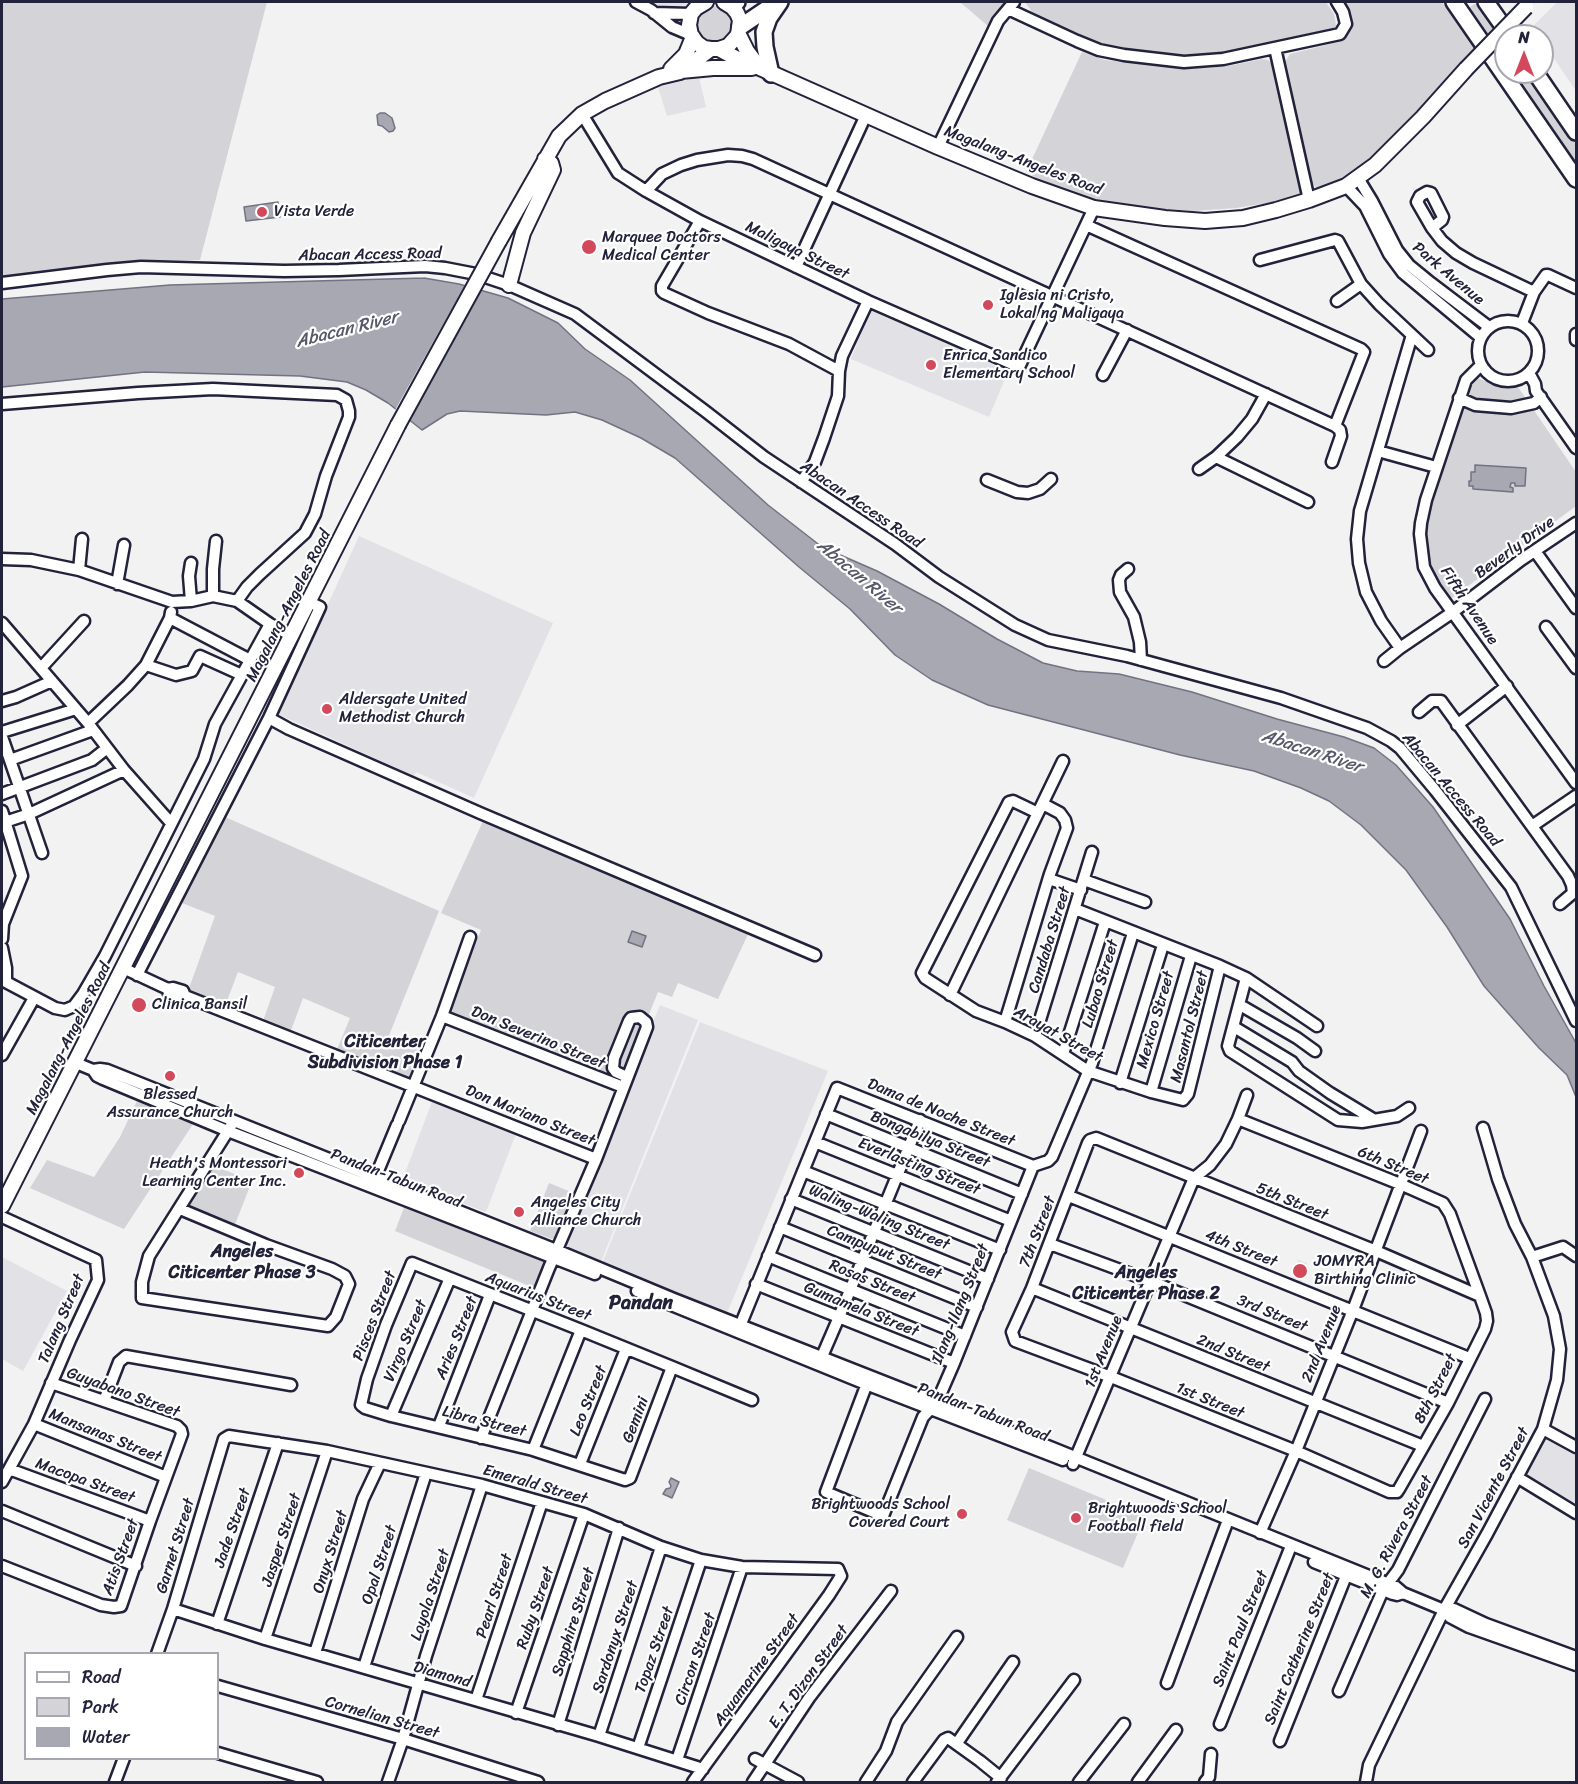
<!DOCTYPE html>
<html>
<head>
<meta charset="utf-8">
<style>
	body { margin:0 }
	#map { position:relative; width:1578px; height:1784px; overflow:hidden; background:#f2f2f3; font-family:Sriracha,sans-serif }
	canvas { display:block }
	.frame { position:absolute; inset:0; border:3px solid #22223b; pointer-events:none }
	.legend { position:absolute; left:24px; top:1652px; width:195px; height:108px; box-sizing:border-box; background:#fff; border:2px solid #a7a7b1; margin:0; padding:8px 10px; list-style:none; font-size:18px; color:#22223b }
	.legend li { display:flex; align-items:center; gap:12px; height:30px }
	.legend b { width:30px; border:2px solid #a7a7b1 }
	.north { position:absolute; left:1494px; top:24px; width:60px; height:60px; box-sizing:border-box; background:#fff; border:2px solid #a7a7b1; border-radius:50%; rotate:0deg; font-size:16px; font-weight:700; line-height:24px; text-align:center; color:#22223b }
	.north::after { content:''; display:block; margin:auto; width:21px; height:27px; background:#d1495b; clip-path:polygon(50% 0,100% 100%,50% 72%,0 100%) }
</style>
</head>
<body>
<div id="map">
<canvas width="1578" height="1784"></canvas>
<div class="frame"></div>
<ul class="legend">
<li><b style="height:8px;background:#fff"></b>Road</li>
<li><b style="height:16px;background:#d3d3d8"></b>Park</li>
<li><b style="height:16px;background:#a8a8b2"></b>Water</li>
</ul>
<div class="north">N</div>
</div>
<script>
const ctx = document.querySelector('canvas').getContext('2d');
ctx.lineJoin = 'round';
function fill(path, color) {
  ctx.fillStyle = color;
  ctx.fill(path, 'evenodd');
}
function poly(rows) {
  const path = new Path2D();
  for (const r of rows) {
    if (r.length === 3) {
      path.moveTo(r[0] + r[2], r[1]);
      path.arc(r[0], r[1], r[2], 0, 2 * Math.PI);
      continue;
    }
    path.moveTo(r[0], r[1]);
    for (let i = 2; i < r.length; i += 2) path.lineTo(r[i], r[i + 1]);
  }
  return path;
}
function trace(path, color, width, dash) {
  ctx.strokeStyle = color;
  ctx.lineWidth = width;
  ctx.lineCap = dash ? 'butt' : 'round';
  ctx.setLineDash(dash || []);
  ctx.stroke(path);
}
function write(font, color, halo, rows, align = 'center') {
  ctx.font = font + ' Sriracha,sans-serif';
  ctx.lineWidth = 4.5;
  ctx.setLineDash([]);
  ctx.textBaseline = 'middle';
  ctx.strokeStyle = halo;
  ctx.fillStyle = color;
  for (const [text, x, y, turn = 0] of rows) {
    ctx.save();
    ctx.translate(x, y);
    ctx.rotate((+turn || 0) * Math.PI / 180);
    ctx.textAlign = isNaN(turn) ? turn : align;
    if (halo) ctx.strokeText(text, 0, 0);
    ctx.fillText(text, 0, 0);
    ctx.restore();
  }
}
const built = poly([
	[647,2,689,2,689,4,661,11],
	[1557,2,1576,2,1576,91,1542,41,1542,36,1539,36,1532,27],
	[699,77,706,107,667,116,658,87],
	[872,305,1008,372,989,417,851,359],
	[359,536,553,623,474,798,416,772,414,776,278,714],
	[660,1005,698,1020,600,1264,562,1249],
	[700,1022,828,1071,725,1318,601,1266],
	[433,1099,517,1131,486,1212,402,1181],
	[2,1257,67,1291,23,1371,2,1359],
	[1298,1260,1307,1263,1301,1283,1292,1279],
	[1545,1432,1576,1450,1576,1509,1520,1478]
]);
const green = poly([
	[2,2,267,2,200,260,142,261,2,277],
	[960,2,1005,2,993,17,988,26],
	[1025,2,1326,2,1334,14,1336,25,1334,30,1250,50,1204,57,1164,56,1110,47,1085,39,1032,12],
	[1339,2,1442,2,1475,50,1388,141,1355,171,1337,182,1322,188,1316,187,1313,184,1310,176,1287,82,1285,62,1290,54,1338,42,1343,39,1346,33],
	[1475,4,1480,4,1496,27,1485,39,1470,17,1469,10,1471,6],
	[715,24,18],
	[1504,38,1506,41,1506,70,1493,51],
	[1082,52,1105,60,1180,68,1207,68,1234,65,1262,59,1268,60,1274,65,1302,191,1301,194,1280,201,1236,208,1194,211,1152,208,1109,203,1083,196,1042,181,1026,172],
	[1508,72,1528,72,1576,141,1576,171],
	[1478,378,1492,384,1512,382,1518,387,1576,472,1576,506,1452,598,1445,595,1425,560,1423,517,1466,388],
	[225,817,439,911,388,1038,422,1052,411,1080,409,1081,336,1052,350,1018,303,998,290,1033,263,1021,275,987,238,972,225,1006,188,991,215,916,182,903],
	[484,819,749,932,718,999,678,983,672,997,658,992,621,1083,447,1013,481,930,441,913],
	[137,1101,193,1124,124,1229,30,1188,47,1160,94,1177,120,1137],
	[212,1165,252,1181,234,1227,191,1209,189,1206,190,1200],
	[549,1183,576,1194,559,1235,552,1239,530,1231],
	[405,1205,547,1263,537,1289,395,1231],
	[1029,1468,1145,1516,1123,1568,1007,1520]
]);
const water = poly([
	[380,113,385,113,392,118,395,128,393,131,389,132,382,126,378,125,377,115,380,113],
	[278,202,280,217,246,221,244,207,278,202],
	[424,278,459,284,508,298,558,323,585,349,630,380,768,505,822,547,877,571,939,604,997,639,1043,663,1077,671,1119,674,1192,692,1277,719,1344,737,1374,748,1396,765,1433,807,1510,919,1544,986,1576,1043,1576,1097,1567,1075,1539,1048,1484,986,1447,927,1406,870,1361,825,1329,801,1301,788,1254,771,1180,755,988,705,932,680,895,655,850,609,799,567,675,458,641,438,602,420,575,412,546,415,460,411,447,414,422,430,388,403,366,390,347,382,300,376,145,372,2,387,2,299,170,285,424,278],
	[1475,465,1526,468,1525,486,1515,486,1515,483,1511,483,1510,487,1513,488,1513,492,1473,489,1473,486,1469,486,1469,481,1471,481,1471,472,1475,472,1475,465],
	[632,931,646,936,642,947,628,942,632,931],
	[671,1478,679,1482,672,1498,663,1494,666,1489,670,1488,671,1486,669,1482,671,1478]
]);
const pier = poly([
	[466,283,481,287,406,421,394,412]
]);
const minor = poly([
	[636,2,651,10,672,27,691,35],
	[1008,9,1077,41,1099,50,1124,55,1184,62,1223,59,1340,34,1346,24,1343,12,1337,2],
	[654,13,691,14],
	[1275,48,1309,200],
	[582,114,618,173,646,191,700,221,868,301,1019,367,1094,208],
	[938,147,998,21,1014,2],
	[1358,178,1372,201,1397,250,1409,265,1431,283,1489,327],
	[1346,186,1365,206,1389,254,1403,273,1480,337],
	[646,191,662,174,681,165,697,160,728,155,742,156,753,159,1335,426,1340,430,1341,436,1332,462],
	[700,221,662,286,662,291,664,293,708,313,789,344,839,371],
	[1086,225,1361,349,1364,352,1335,426],
	[1432,228,1442,220,1443,217,1431,193,1427,192,1420,196,1417,202,1432,228,1442,241,1456,253,1473,263,1534,292],
	[1260,260,1335,240,1338,241,1361,284,1379,304,1428,350],
	[796,267,866,115],
	[2,283,107,270,141,267,284,271,339,270,425,266,445,268,476,274,509,285,575,314,705,411,764,457,895,544,939,577,1015,625,1048,640,1127,656,1281,698,1367,728,1391,741,1400,748,1435,790,1511,887,1576,1021],
	[1337,301,1361,284],
	[1508,351,30],
	[1522,323,1534,292,1546,275,1548,275,1576,288],
	[1576,334,1576,340],
	[1481,365,1466,380,1426,500,1421,523,1420,534,1424,567,1435,588,1576,783],
	[1529,373,1535,384,1536,391,1576,448],
	[1103,375,1127,330],
	[1459,398,1475,405,1511,408,1534,403,1541,397],
	[2,404,138,393,213,389,337,395,346,400,349,411,349,417,326,476,315,514,305,533,260,574,247,587,237,601],
	[1378,451,1436,467],
	[1216,457,1308,502],
	[1199,469,1216,457,1237,437,1252,419,1266,394],
	[987,480,1017,492,1028,493,1040,489,1051,479],
	[801,482,815,462,824,438,838,396,839,371,842,356,868,301],
	[1535,551,1576,608],
	[2,559,31,560,79,570,172,602,191,601,213,596,237,601,270,624,292,636],
	[191,563,189,576,191,601],
	[1128,569,1121,575,1119,580,1120,592,1134,617,1140,642,1141,660],
	[79,570,82,539],
	[117,584,124,545],
	[213,596,213,569,216,541],
	[170,618,250,660],
	[2,623,88,723,124,770,171,823],
	[1546,627,1576,668],
	[1400,648,1381,621,1366,592,1359,563,1357,539,1360,511,1412,335],
	[1384,661,1400,648,1453,612,1521,560,1576,523],
	[146,665,170,618,171,612],
	[41,668,84,621],
	[2,701,16,697,52,681],
	[1419,712,1432,701,1441,701,1568,876,1572,885,1573,893,1560,904],
	[269,718,289,729,480,813,815,955],
	[88,723,128,685,146,665,176,675,192,671,200,656,242,675],
	[1457,725,1507,686],
	[2,732,76,709],
	[2,737,42,853],
	[10,760,93,730],
	[2,794,92,760,106,749],
	[2,811,22,876,3,924,2,939],
	[1038,813,1013,801,1009,802,922,973,925,978,976,1011,1005,1022,1035,1036,1088,1071,1151,1092,1183,1100,1188,1094,1220,966],
	[2,826,5,822,29,814,124,770],
	[1532,826,1576,796],
	[1049,879,1081,890],
	[1084,880,1145,902],
	[1075,909,1220,966,1246,978,1317,1026],
	[2,948,6,968,6,982,55,1008,65,1010,74,1006,83,994,105,956,204,759,215,724,270,624],
	[123,968,168,989,173,988,183,991,185,996,596,1159],
	[137,975,269,718,320,607,309,602],
	[1246,978,1228,1046,1230,1051,1338,1120,1362,1122,1397,1116,1409,1108],
	[168,989,169,994,174,997,181,999,185,996],
	[950,995,1063,761],
	[1240,1005,1297,1038,1315,1051],
	[442,1016,623,1087],
	[1005,1022,1050,874,1067,828,1065,820,1060,813,1043,804],
	[1234,1027,1292,1062,1299,1071,1330,1093,1373,1119],
	[1035,1036,1092,852],
	[1063,1054,1105,922],
	[2,1055,34,998],
	[76,1063,93,1070,97,1076,103,1079,228,1131,595,1274],
	[93,1070,100,1069,107,1070,556,1250,674,1299,1050,1447,1396,1587,1403,1593,1444,1610,1454,1609,1486,1624,1576,1657],
	[1120,1083,1163,945],
	[1151,1092,1191,956],
	[826,1114,1022,1194],
	[1238,1119,1400,1184,1443,1203,1450,1214,1480,1296,1486,1313,1487,1321,1485,1329,1448,1403,1399,1489,1397,1492,1389,1492,1296,1451,1111,1377,1015,1341,1012,1332,1032,1288,1088,1143,1090,1140,1096,1138,1376,1251,1480,1296],
	[399,1121,442,1016,470,937],
	[815,1142,1011,1221],
	[1033,1166,1048,1161,1052,1157,1092,1063,1133,933],
	[803,1171,1000,1250],
	[375,1178,397,1125],
	[1069,1196,1469,1358],
	[791,1199,988,1279],
	[180,1209,266,1245,332,1269,345,1276,349,1284,336,1317,328,1326,142,1298,142,1282,149,1256,231,1126],
	[2,1217,96,1260,98,1280,70,1340,34,1424,2,1482],
	[780,1227,977,1307],
	[1050,1244,1150,1281,1448,1403],
	[768,1256,965,1336],
	[1532,1257,1563,1247,1576,1256],
	[756,1284,954,1363],
	[1032,1288,1423,1446],
	[637,1291,866,1384,1063,1460],
	[738,1331,837,1088,1033,1166],
	[820,1361,839,1317,920,1120],
	[672,1367,630,1478,625,1480,533,1450,391,1416,365,1408,361,1405,367,1379,386,1325,412,1263,581,1330,672,1367,752,1400],
	[869,1378,826,1492,883,1516,923,1417,937,1402,954,1363,1033,1166],
	[104,1401,119,1362,126,1356,291,1385],
	[391,1416,450,1278],
	[34,1424,166,1477],
	[439,1426,490,1295],
	[1543,1429,1576,1447],
	[481,1438,549,1268,596,1159,647,1027,646,1022,640,1017,631,1018,629,1021,614,1058,613,1068,616,1072,627,1077],
	[533,1450,581,1330],
	[580,1464,626,1349],
	[1073,1464,1194,1178,1210,1165,1226,1144,1238,1119,1247,1095],
	[9,1469,150,1521],
	[1517,1477,1576,1513],
	[2,1511,136,1566],
	[1260,1533,1296,1451,1353,1310,1421,1131],
	[1314,1562,1393,1594,1397,1595,1403,1593],
	[2,1566,101,1605,114,1607,121,1606,150,1521,182,1434,181,1430,177,1426,51,1383],
	[173,1609,265,1639,599,1736,703,1769],
	[1444,1610,1450,1617,1469,1627,1576,1665],
	[217,1624,278,1443],
	[265,1639,327,1451],
	[315,1653,363,1499,380,1463],
	[157,1654,173,1609,224,1439,229,1436,327,1451,482,1485,584,1514,661,1547,701,1560,742,1567,838,1569,841,1576,829,1595,693,1782],
	[364,1667,426,1473],
	[1167,1683,1228,1520],
	[218,1686,403,1739,538,1782],
	[1339,1691,1383,1590,1398,1570,1485,1399],
	[476,1700,542,1502],
	[516,1713,584,1514],
	[1220,1724,1291,1546],
	[558,1725,619,1528],
	[599,1736,661,1547],
	[1280,1741,1348,1571],
	[957,1743,1013,1662],
	[638,1748,701,1560],
	[218,1753,317,1782],
	[755,1759,798,1782],
	[677,1760,742,1567],
	[115,1782,124,1758],
	[388,1782,403,1739,426,1656,482,1485],
	[753,1782,809,1698,891,1591],
	[866,1782,886,1751,897,1722,957,1637],
	[913,1782,944,1740,948,1738,980,1761,1001,1778],
	[997,1782,1074,1680],
	[1079,1782,1124,1724],
	[1138,1782,1176,1730],
	[1205,1782,1209,1777,1211,1754],
	[1366,1782,1369,1765,1444,1610,1487,1534,1543,1429,1557,1380,1560,1349,1554,1316,1532,1257,1515,1224,1498,1179,1483,1128]
]);
const major = poly([
	[706,2,696,8,691,14,689,25,691,35,697,43,704,48,711,49,719,49,728,46,738,35,740,20,737,13,732,7,724,2],
	[738,33,747,51,759,67],
	[719,49,743,62,760,68,938,147,1032,186,1094,208,1165,218,1205,221,1243,218,1276,210,1309,200,1346,186,1375,165,1423,117,1466,69],
	[671,69,686,54,693,37],
	[681,71,713,68,752,68],
	[499,241,559,136,582,114,605,101,659,77,680,72,711,49],
	[509,285,523,233,553,170,551,163,545,159],
	[2,1206,398,425]
]);
const highway = poly([
	[726,2,737,2],
	[1454,2,1576,179],
	[1486,2,1510,36],
	[740,27,777,2],
	[1535,72,1576,132],
	[771,74,765,47,764,32,769,18,780,2]
]);
const majorBridge = poly([
	[1466,69,1526,7],
	[398,425,499,241]
]);
const markers = [
	[262,212,6,"#d1495b"],
	[589,247,8,"#d1495b"],
	[988,305,6,"#d1495b"],
	[931,365,6,"#d1495b"],
	[327,709,6,"#d1495b"],
	[139,1005,8,"#d1495b"],
	[170,1076,6,"#d1495b"],
	[299,1173,6,"#d1495b"],
	[519,1212,6,"#d1495b"],
	[1300,1271,8,"#d1495b"],
	[962,1514,6,"#d1495b"],
	[1076,1518,6,"#d1495b"]
];
const streetNames = [
	["Magalang-Angeles Road",1023,161,21],
	["Maligaya Street",797,251,26],
	["Abacan Access Road",370,255,-1],
	["Park Avenue",1448,274,40],
	["Abacan Access Road",861,505,34],
	["Beverly Drive",1515,548,-36],
	["Magalang-Angeles Road",289,606,-63],
	["Fifth Avenue",1469,606,56],
	["Abacan Access Road",1451,790,50],
	["Candaba Street",1050,940,-73],
	["Lubao Street",1101,984,-73],
	["Mexico Street",1156,1020,-74],
	["Masantol Street",1190,1027,-76],
	["Arayat Street",1058,1035,29],
	["Don Severino Street",538,1038,22],
	["Magalang-Angeles Road",69,1039,-63],
	["Dama de Noche Street",941,1113,22],
	["Don Mariano Street",530,1116,22],
	["Bongabilya Street",930,1140,22],
	["6th Street",1393,1166,23],
	["Everlasting Street",919,1167,22],
	["Pandan-Tabun Road",396,1179,21],
	["5th Street",1292,1202,22],
	["Waling-Waling Street",879,1218,22],
	["7th Street",1038,1232,-69],
	["4th Street",1241,1249,22],
	["Campuput Street",884,1253,22],
	["Rosas Street",872,1282,22],
	["Aquarius Street",538,1297,21],
	["Ilang-Ilang Street",961,1304,-68],
	["Gumamela Street",861,1310,22],
	["3rd Street",1272,1314,22],
	["Pisces Street",375,1316,-69],
	["Talang Street",62,1319,-67],
	["Aries Street",457,1338,-68],
	["Virgo Street",406,1341,-67],
	["2nd Avenue",1322,1344,-68],
	["1st Avenue",1104,1352,-68],
	["2nd Street",1233,1354,22],
	["8th Street",1436,1389,-63],
	["Guyabano Street",123,1393,20],
	["Leo Street",589,1401,-68],
	["1st Street",1210,1401,22],
	["Pandan-Tabun Road",983,1413,21],
	["Gemini",636,1420,-69],
	["Libra Street",484,1422,14],
	["Mansanas Street",105,1436,22],
	["Macopa Street",85,1481,20],
	["Emerald Street",535,1485,16],
	["San Vicente Street",1494,1488,-62],
	["Jade Street",233,1528,-71],
	["M. G. Rivera Street",1397,1537,-62],
	["Jasper Street",282,1540,-72],
	["Garnet Street",176,1546,-73],
	["Onyx Street",331,1552,-73],
	["Atis Street",121,1557,-70],
	["Opal Street",380,1565,-72],
	["Loyola Street",431,1595,-72],
	["Pearl Street",495,1596,-72],
	["Ruby Street",536,1608,-71],
	["Sapphire Street",574,1622,-73],
	["Saint Paul Street",1241,1629,-68],
	["Sardonyx Street",616,1637,-72],
	["Saint Catherine Street",1300,1649,-68],
	["Topaz Street",655,1650,-71],
	["Circon Street",696,1659,-71],
	["Aquamarine Street",757,1670,-54],
	["Diamond",442,1675,16],
	["E. T. Dizon Street",809,1677,-54],
	["Cornelian Street",382,1718,16]
];
const poiNames = [
	["Vista Verde",274,212],
	["Marquee Doctors",602,238],
	["Medical Center",602,256],
	["Iglesia ni Cristo,",1000,296],
	["Lokal ng Maligaya",1000,314],
	["Enrica Sandico",943,356],
	["Elementary School",943,374],
	["Aldersgate United",339,700],
	["Methodist Church",339,718],
	["Clinica Bansil",152,1005],
	["Blessed",170,1095,"center"],
	["Assurance Church",170,1113,"center"],
	["Heath's Montessori",287,1164,"right"],
	["Learning Center Inc.",287,1182,"right"],
	["Angeles City",531,1203],
	["Alliance Church",531,1221],
	["JOMYRA",1314,1262],
	["Birthing Clinic",1314,1280],
	["Brightwoods School",950,1505,"right"],
	["Covered Court",950,1523,"right"],
	["Brightwoods School",1088,1509],
	["Football field",1088,1527]
];
const waterNames = [
	["Abacan River",347,330,-14],
	["Abacan River",859,577,40],
	["Abacan River",1312,752,18]
];
const neighbourhoodNames = [
	["Citicenter",385,1042],
	["Subdivision Phase 1",385,1063],
	["Angeles",242,1252],
	["Citicenter Phase 3",242,1273],
	["Angeles",1146,1273],
	["Citicenter Phase 2",1146,1294]
];
const quarterNames = [
	["Pandan",641,1304]
];
fill(built, '#e2e2e6');
fill(green, '#d3d3d8');
fill(water, '#a8a8b2');
trace(water, '#727282', 1.5);
fill(pier, '#f2f2f3');
trace(minor, '#22223b', 15);
trace(major, '#22223b', 18);
trace(highway, '#22223b', 20);
trace(minor, '#fff', 10);
trace(major, '#fff', 14);
trace(highway, '#fff', 15);
trace(majorBridge, '#22223b', 18, []);
trace(majorBridge, '#fff', 14);
for (const [x, y, r, color] of markers) {
  const dot = new Path2D();
  dot.arc(x, y, r, 0, 2 * Math.PI);
  ctx.fillStyle = color;
  ctx.fill(dot);
  trace(dot, '#fff', 2);
}
write('16px', '#22223b', '#fff', streetNames);
write('16px', '#22223b', '#fff', poiNames, 'left');
write('italic 18px', '#58586b', '#fff', waterNames);
write('bold 18px', '#22223b', '#fff', neighbourhoodNames);
write('bold 20px', '#22223b', '#fff', quarterNames);
</script>
</body>
</html>
